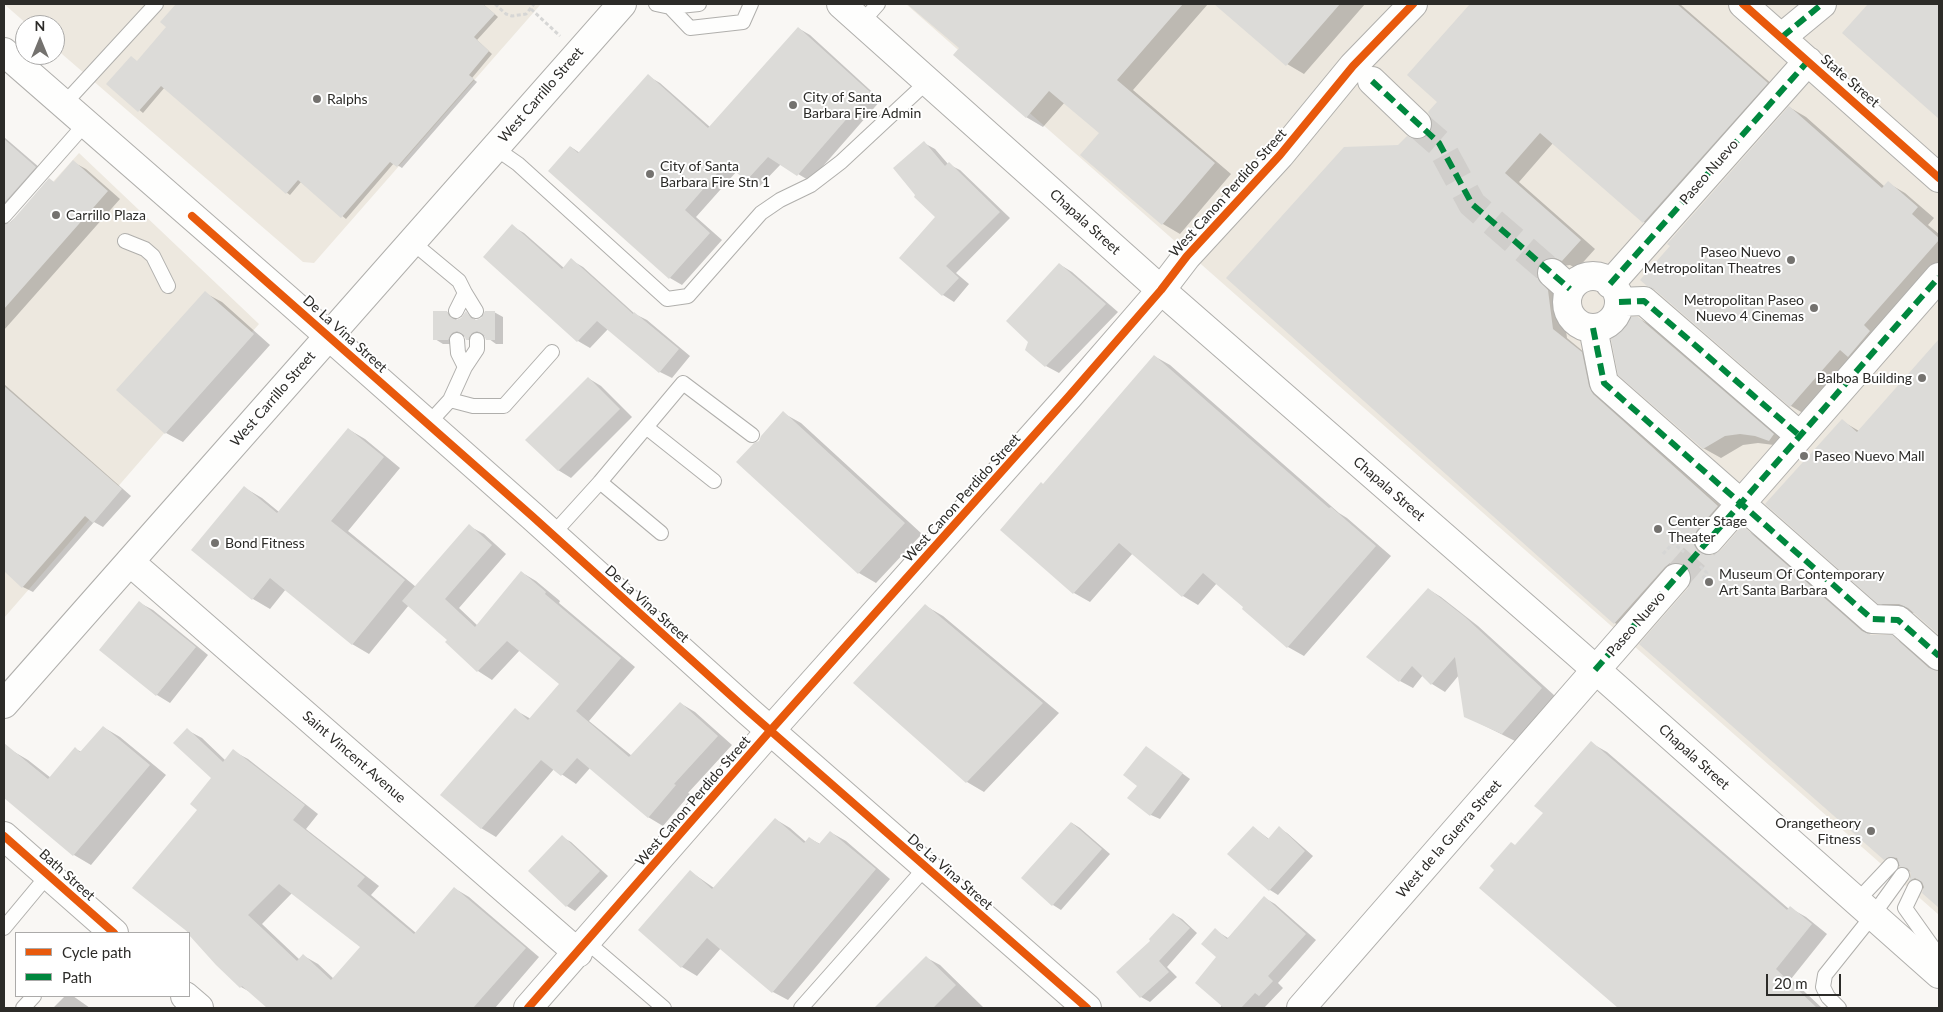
<!DOCTYPE html>
<html>
<head>
<meta charset="utf-8">
<style>
	body { margin:0 }
	#map { position:relative; width:1943px; height:1012px; overflow:hidden; background:#f9f7f4; font-family:Lato,sans-serif }
	canvas { display:block }
	.frame { position:absolute; inset:0; border:5px solid #2c2b28; pointer-events:none }
	.legend { position:absolute; left:15px; top:932px; width:175px; height:65px; box-sizing:border-box; background:#fff; border:1px solid #abaaa9; margin:0; padding:6px 9px; list-style:none; font-size:15px; color:#2c2b28 }
	.legend li { display:flex; align-items:center; gap:10px; height:25px }
	.legend b { width:25px; border:1px solid #abaaa9 }
	.north { position:absolute; left:15px; top:15px; width:50px; height:50px; box-sizing:border-box; background:#fff; border:1px solid #abaaa9; border-radius:50%; rotate:0deg; font-size:14px; font-weight:700; line-height:20px; text-align:center; color:#2c2b28 }
	.north::after { content:''; display:block; margin:auto; width:18px; height:22px; background:#74726f; clip-path:polygon(50% 0,100% 100%,50% 72%,0 100%) }
	.scale { position:absolute; left:1766px; top:974px; width:75px; height:22px; box-sizing:border-box; border:2px solid #2c2b28; border-top:0; padding-left:6px; font-size:15px; line-height:18px; white-space:nowrap; color:#2c2b28; -webkit-text-stroke:4px #fff; paint-order:stroke }
</style>
</head>
<body>
<div id="map">
<canvas width="1943" height="1012"></canvas>
<div class="frame"></div>
<ul class="legend">
<li><b style="height:6px;background:#e8590c"></b>Cycle path</li>
<li><b style="height:6px;background:#00873e"></b>Path</li>
</ul>
<div class="north">N</div>
<div class="scale">20 m</div>
</div>
<script>
const ctx = document.querySelector('canvas').getContext('2d');
ctx.lineJoin = 'round';
function fill(path, color) {
  ctx.fillStyle = color;
  ctx.fill(path, 'evenodd');
}
function poly(rows) {
  const path = new Path2D();
  for (const r of rows) {
    if (r.length === 3) {
      path.moveTo(r[0] + r[2], r[1]);
      path.arc(r[0], r[1], r[2], 0, 2 * Math.PI);
      continue;
    }
    path.moveTo(r[0], r[1]);
    for (let i = 2; i < r.length; i += 2) path.lineTo(r[i], r[i + 1]);
  }
  return path;
}
function trace(path, color, width, dash) {
  ctx.strokeStyle = color;
  ctx.lineWidth = width;
  ctx.lineCap = dash ? 'butt' : 'round';
  ctx.setLineDash(dash || []);
  ctx.stroke(path);
}
function write(font, color, halo, rows, align = 'center') {
  ctx.font = font + ' Lato,sans-serif';
  ctx.lineWidth = 4;
  ctx.setLineDash([]);
  ctx.textBaseline = 'middle';
  ctx.strokeStyle = halo;
  ctx.fillStyle = color;
  for (const [text, x, y, turn = 0] of rows) {
    ctx.save();
    ctx.translate(x, y);
    ctx.rotate((+turn || 0) * Math.PI / 180);
    ctx.textAlign = isNaN(turn) ? turn : align;
    if (halo) ctx.strokeText(text, 0, 0);
    ctx.fillText(text, 0, 0);
    ctx.restore();
  }
}
const built = poly([
	[4,4,541,4,314,263,303,262,55,48,55,25,28,25],
	[906,4,1939,4,1939,915],
	[79,153,259,324,4,618,4,236]
]);
const shadow = poly([
	[178,4,483,4,498,17,477,40,492,54,472,78,477,82,402,168,394,163,346,219,301,182,290,195,286,192,165,87,143,113,108,84,138,62,168,27,162,22],
	[926,4,1208,4,1133,90,1231,174,1180,234,1163,224,1101,133,1065,102,1043,127,1026,117,961,48,919,12],
	[1216,4,1365,4,1304,74,1287,64],
	[1471,4,1680,4,1781,92,1658,230,1644,222,1553,143,1519,182,1595,249,1577,269,1570,265,1563,266,1562,300,1567,338,1596,362,1608,404,1731,515,1708,545,1710,556,1715,556,1744,529,1758,537,1871,636,1892,637,1906,645,1939,672,1939,906,1923,892,1924,889,1910,880,1911,872,1885,859,1689,589,1692,582,1690,571,1686,571,1629,632,1615,623,1228,278,1398,147,1414,140,1421,140,1430,135,1434,128,1439,102,1408,75],
	[1870,4,1939,4,1939,115,1932,111,1843,33],
	[798,28,810,35,881,100,810,181,781,164,759,187,747,180,737,171,696,217,722,240,682,285,670,278,550,171,571,147,580,153,648,76,660,83,710,127],
	[1789,107,1806,117,1885,187,1888,183,1905,193,1934,218,1928,225,1939,234,1939,269,1808,416,1791,406,1661,293,1647,285],
	[4,137,47,174,9,218,8,224,55,183,73,162,86,169,120,199,4,330],
	[924,143,935,149,948,164,960,170,1010,218,956,273,969,284,954,302,943,295,900,258,937,217],
	[512,226,524,233,564,268,571,260,583,267,635,314,647,320,690,356,672,378,660,372,608,329,590,348,578,341,484,257],
	[1059,264,1072,272,1118,312,1059,373,1046,366],
	[205,293,222,302,270,345,183,442,166,433],
	[447,312,456,317,457,321,462,319,466,313,477,321,494,312,503,317,503,344,496,344,485,336,473,342,467,339,466,336,460,338,457,344,443,344,435,339],
	[1638,318,1656,328,1791,445,1774,445,1758,443,1743,445,1721,458,1703,448],
	[1939,341,1939,634,1916,613,1896,612,1879,603,1842,421,1859,431],
	[1154,356,1170,365,1339,513,1347,518,1391,556,1304,656,1288,647,1217,583,1198,605,1183,596,1133,553,1090,602,1074,593,1043,485],
	[588,378,601,386,632,417,571,478,558,470],
	[4,384,131,496,103,527,94,522,33,592,23,587,4,570],
	[783,413,801,423,922,534,876,583,859,573,738,462,760,442],
	[348,429,365,439,400,468,348,531,416,587,469,526,484,534,506,554,459,608,478,626,521,572,536,581,560,601,559,603,635,667,589,721,632,756,680,703,695,712,732,745,688,793,690,794,663,826,648,817,590,768,576,784,554,769,496,837,481,828,515,710,531,719,561,684,520,650,492,680,478,671,448,640,409,605,369,654,352,644,286,589,270,609,253,599,193,550,245,488,262,498,279,512],
	[1428,589,1441,597,1478,626,1555,696,1515,741,1465,716,1459,675,1445,692,1432,684,1423,675,1413,688,1400,681],
	[140,603,153,610,208,655,170,703,157,695,101,650],
	[926,606,943,616,1059,713,984,792,967,782,854,683],
	[103,727,120,737,166,775,91,865,74,855,4,796,4,759,11,750,28,760,51,778,75,749,82,752],
	[187,730,202,738,226,761,233,751,248,759,318,814,306,829,379,886,371,895,416,933,454,888,469,897,539,957,495,1008,269,1008,252,993,241,987,178,922,199,810,212,778],
	[292,893,361,947,334,979,318,964,304,956,300,960,262,924],
	[1591,743,1607,752,1789,909,1790,908,1806,917,1827,934,1791,979,1822,1008,1620,1008,1481,887,1545,813],
	[1146,747,1190,779,1160,819,1151,815,1139,786],
	[775,819,790,828,806,842,809,838,820,844,830,832,846,841,890,879,788,1000,773,992,721,948,697,976,682,967,639,930,691,872,714,888],
	[1072,823,1080,828,1110,854,1061,910,1053,905],
	[1253,827,1269,839,1279,828,1287,833,1313,856,1278,895,1270,890],
	[562,837,571,842,608,876,575,911,567,906],
	[1265,898,1275,904,1316,940,1278,983,1283,988,1264,1008,1220,1008,1222,1005,1215,930,1228,938],
	[1173,914,1182,919,1197,933,1167,967,1177,977,1150,1002,1141,997,1118,973,1152,941],
	[927,958,940,965,984,1008,877,1008],
	[65,996,73,996,90,1008,53,1008]
]);
const building = poly([
	[176,4,483,4,495,14,474,37,489,51,469,75,474,79,397,167,390,162,341,218,298,180,286,194,161,86,138,112,106,84,131,56,137,61,166,27,160,22],
	[907,4,1183,4,1117,80,1215,163,1162,225,1080,155,1099,133,1049,91,1026,118,953,55,959,48],
	[1214,4,1340,4,1286,66],
	[1470,4,1677,4,1768,83,1643,223,1540,133,1505,173,1581,240,1562,261,1555,258,1548,258,1541,262,1537,269,1537,277,1548,290,1553,329,1582,352,1589,386,1593,394,1718,506,1697,530,1694,537,1694,545,1698,551,1706,555,1714,555,1721,550,1741,527,1742,529,1744,527,1862,631,1871,635,1892,635,1929,668,1939,671,1939,908,1922,893,1924,887,1922,882,1915,878,1909,881,1911,876,1910,871,1907,868,1900,867,1897,858,1889,857,1884,860,1639,644,1688,588,1691,581,1691,573,1687,567,1679,563,1670,563,1665,567,1614,624,1226,278,1344,147,1398,145,1407,136,1414,139,1421,139,1429,134,1432,127,1432,120,1428,112,1437,102,1407,75],
	[1868,4,1939,4,1939,119,1842,33],
	[798,27,870,92,797,176,768,157,746,181,726,163,685,210,710,233,669,279,548,171,570,146,578,153,648,74,708,128],
	[1789,106,1882,188,1888,181,1918,207,1912,214,1939,238,1939,240,1864,325,1870,331,1848,357,1840,350,1790,407,1654,289,1647,286,1640,280,1670,246,1667,244],
	[4,139,36,167,4,203],
	[924,141,945,166,949,162,1000,212,946,266,959,278,942,296,899,258,935,217,914,197,915,195,893,168],
	[73,160,108,191,4,309,4,225,11,222,49,178,54,182],
	[512,224,562,269,571,258,633,314,634,312,679,349,659,373,597,321,577,342,483,257],
	[1059,263,1106,304,1045,367,1025,350,1028,342,1006,321],
	[205,291,254,334,165,434,116,390],
	[433,311,447,311,449,316,456,320,461,318,466,311,471,318,476,320,481,318,485,311,495,311,495,340,486,340,484,335,477,331,472,333,468,340,466,340,464,335,457,331,452,333,448,340,433,340],
	[1630,317,1638,317,1774,434,1769,441,1755,436,1740,434,1725,436,1703,449,1618,375,1611,339],
	[1939,339,1939,635,1908,608,1899,604,1878,604,1765,504,1842,419,1857,432],
	[1154,355,1329,508,1331,507,1376,546,1287,648,1242,609,1243,607,1203,573,1182,597,1119,543,1073,594,1000,530,1041,482,1043,484],
	[588,377,620,409,558,471,525,440],
	[4,386,122,489,93,523,85,516,22,588,4,571],
	[783,411,905,523,858,574,736,462,754,443,759,441,761,436],
	[348,428,384,457,331,521,405,580,352,645,270,578,252,600,191,550,244,486,277,513],
	[469,524,492,545,445,599,475,627,521,571,546,592,545,594,621,658,576,711,629,757,680,702,718,736,674,784,676,785,648,818,577,758,561,776,541,760,481,829,440,795,515,708,528,720,559,684,507,641,477,672,445,642,447,640,402,601],
	[1428,588,1465,617,1542,688,1502,734,1464,717,1455,657,1431,685,1412,666,1399,682,1366,657],
	[139,601,196,647,156,696,99,650],
	[925,604,1043,703,966,783,853,683],
	[103,726,150,765,73,856,4,798,4,743,48,779,75,747,80,752],
	[187,728,223,762,233,749,305,805,293,820,365,877,357,886,414,934,454,887,526,948,473,1008,267,1008,242,986,240,988,216,965,189,935,189,933,132,888,197,810,190,804,211,778,173,743],
	[279,884,360,947,331,980,303,954,297,961,248,915],
	[1591,741,1787,910,1790,906,1812,924,1776,969,1817,1008,1618,1008,1479,888,1494,870,1490,866,1511,842,1515,845,1543,813,1534,806],
	[1146,746,1183,773,1150,816,1127,798,1137,786,1123,775],
	[775,818,804,843,809,837,819,844,830,831,876,869,772,993,707,938,681,968,638,930,690,870,712,889],
	[1071,822,1102,849,1052,906,1021,878],
	[1253,826,1268,839,1279,826,1305,851,1269,891,1227,854],
	[562,835,600,871,566,907,528,871],
	[1264,896,1306,934,1268,976,1273,981,1259,996,1255,993,1241,1008,1224,1008,1195,983,1216,957,1201,944,1215,928,1227,939],
	[1173,913,1190,928,1159,961,1169,972,1140,998,1116,972,1150,941,1149,939],
	[926,956,956,985,933,1008,874,1008]
]);
const streetTunnel = poly([
	[1417,124,1439,143,1472,204,1552,273],
	[1676,578,1709,540]
]);
const path = poly([
	[495,4,506,14,512,16,526,14,534,4],
	[531,9,560,36],
	[1663,554,1673,543,1684,552],
	[1700,566,1707,573,1702,579]
]);
const lane = poly([
	[656,4,670,7,699,4],
	[673,4,670,7,690,28,743,22,751,4],
	[862,22,878,4],
	[64,104,156,4],
	[495,148,518,164,667,299,688,296,761,213,780,200,811,185,841,162,928,81],
	[4,216,86,123],
	[125,241,145,249,153,256,168,286],
	[412,242,459,281,465,293,456,311],
	[465,293,476,311],
	[465,367,477,349,477,340],
	[450,400,473,406,504,406,552,352],
	[428,424,450,400,465,367,458,353,457,340],
	[646,427,714,481],
	[600,482,661,533],
	[552,535,600,482,683,383,752,435],
	[1915,887,1905,908,1939,956],
	[1857,901,1891,865],
	[4,928,48,875],
	[587,942,664,1008],
	[23,1008,34,996],
	[801,1008,926,867],
	[1839,1008,1828,997,1823,987,1825,975,1873,915,1902,875]
]);
const street = poly([
	[1743,4,1939,178],
	[1782,37,1822,4],
	[1372,81,1417,124],
	[1552,273,1570,289],
	[1593,302,26],
	[1610,284,1808,61],
	[1619,302,1644,301,1800,436],
	[1593,328,1604,383,1872,619,1898,620,1939,656],
	[1709,540,1939,277],
	[130,562,578,953],
	[4,836,114,933],
	[185,996,199,1008],
	[528,1008,770,731,1069,396,1161,290,1187,256,1280,155,1353,66,1413,4],
	[1301,1008,1676,578]
]);
const secondary = poly([
	[4,704,622,4]
]);
const primary = poly([
	[841,4,1161,290,1577,653,1939,974],
	[4,52,287,299,532,516,748,711,1087,1008]
]);
const quiet = poly([
	[1782,37,1822,4],
	[1372,81,1439,143,1472,204,1570,289],
	[1610,284,1808,61],
	[1619,302,1644,301,1800,436],
	[1593,328,1604,383,1872,619,1898,620,1939,656],
	[1595,670,1939,277]
]);
const cycleway = poly([
	[1743,4,1939,178],
	[192,216,532,516,748,711,1087,1008],
	[4,836,114,933],
	[528,1008,770,731,1069,396,1161,290,1187,256,1280,155,1353,66,1413,4]
]);
const markers = [
	[317,99,5,"#74726f"],
	[793,105,5,"#74726f"],
	[650,174,5,"#74726f"],
	[56,215,5,"#74726f"],
	[1791,260,5,"#74726f"],
	[1814,308,5,"#74726f"],
	[1922,378,5,"#74726f"],
	[1804,456,5,"#74726f"],
	[1658,529,5,"#74726f"],
	[215,543,5,"#74726f"],
	[1709,582,5,"#74726f"],
	[1871,831,5,"#74726f"]
];
const streetNames = [
	["State Street",1850,81,41],
	["West Carrillo Street",541,95,-49],
	["Paseo Nuevo",1709,172,-49],
	["West Canon Perdido Street",1228,193,-48],
	["Chapala Street",1085,222,42],
	["De La Vina Street",345,334,42],
	["West Carrillo Street",273,399,-49],
	["Chapala Street",1389,489,41],
	["West Canon Perdido Street",962,498,-48],
	["De La Vina Street",647,604,42],
	["Paseo Nuevo",1636,624,-49],
	["Saint Vincent Avenue",354,757,41],
	["Chapala Street",1694,757,42],
	["West Canon Perdido Street",693,801,-49],
	["West de la Guerra Street",1449,839,-49],
	["De La Vina Street",950,872,41],
	["Bath Street",67,875,42]
];
const poiNames = [
	["City of Santa",803,97],
	["Barbara Fire Admin",803,113],
	["Ralphs",327,99],
	["City of Santa",660,166],
	["Barbara Fire Stn 1",660,182],
	["Carrillo Plaza",66,215],
	["Paseo Nuevo",1781,252,"right"],
	["Metropolitan Theatres",1781,268,"right"],
	["Metropolitan Paseo",1804,300,"right"],
	["Nuevo 4 Cinemas",1804,316,"right"],
	["Balboa Building",1912,378,"right"],
	["Paseo Nuevo Mall",1814,456],
	["Center Stage",1668,521],
	["Theater",1668,537],
	["Bond Fitness",225,543],
	["Museum Of Contemporary",1719,574],
	["Art Santa Barbara",1719,590],
	["Orangetheory",1861,823,"right"],
	["Fitness",1861,839,"right"]
];
fill(built, '#ede8df');
fill(shadow, '#0003');
fill(building, '#dcdbd8');
trace(streetTunnel, '#d0cecb', 28, [28, 14]);
trace(lane, '#b0afac', 16);
trace(street, '#b0afac', 30);
trace(secondary, '#b0afac', 30);
trace(primary, '#b0afac', 30);
trace(path, '#d6d6d5', 3, [4, 2.5]);
trace(lane, '#fefefd', 14);
trace(street, '#fefefd', 28);
trace(secondary, '#fefefd', 28);
trace(primary, '#fefefd', 28);
trace(quiet, '#00873e', 6, [12, 6]);
trace(cycleway, '#e8590c', 8);
for (const [x, y, r, color] of markers) {
  const dot = new Path2D();
  dot.arc(x, y, r, 0, 2 * Math.PI);
  ctx.fillStyle = color;
  ctx.fill(dot);
  trace(dot, '#fff', 2);
}
write('14px', '#2c2b28', '#fff', streetNames);
write('14px', '#2c2b28', '#fff', poiNames, 'left');
</script>
</body>
</html>
